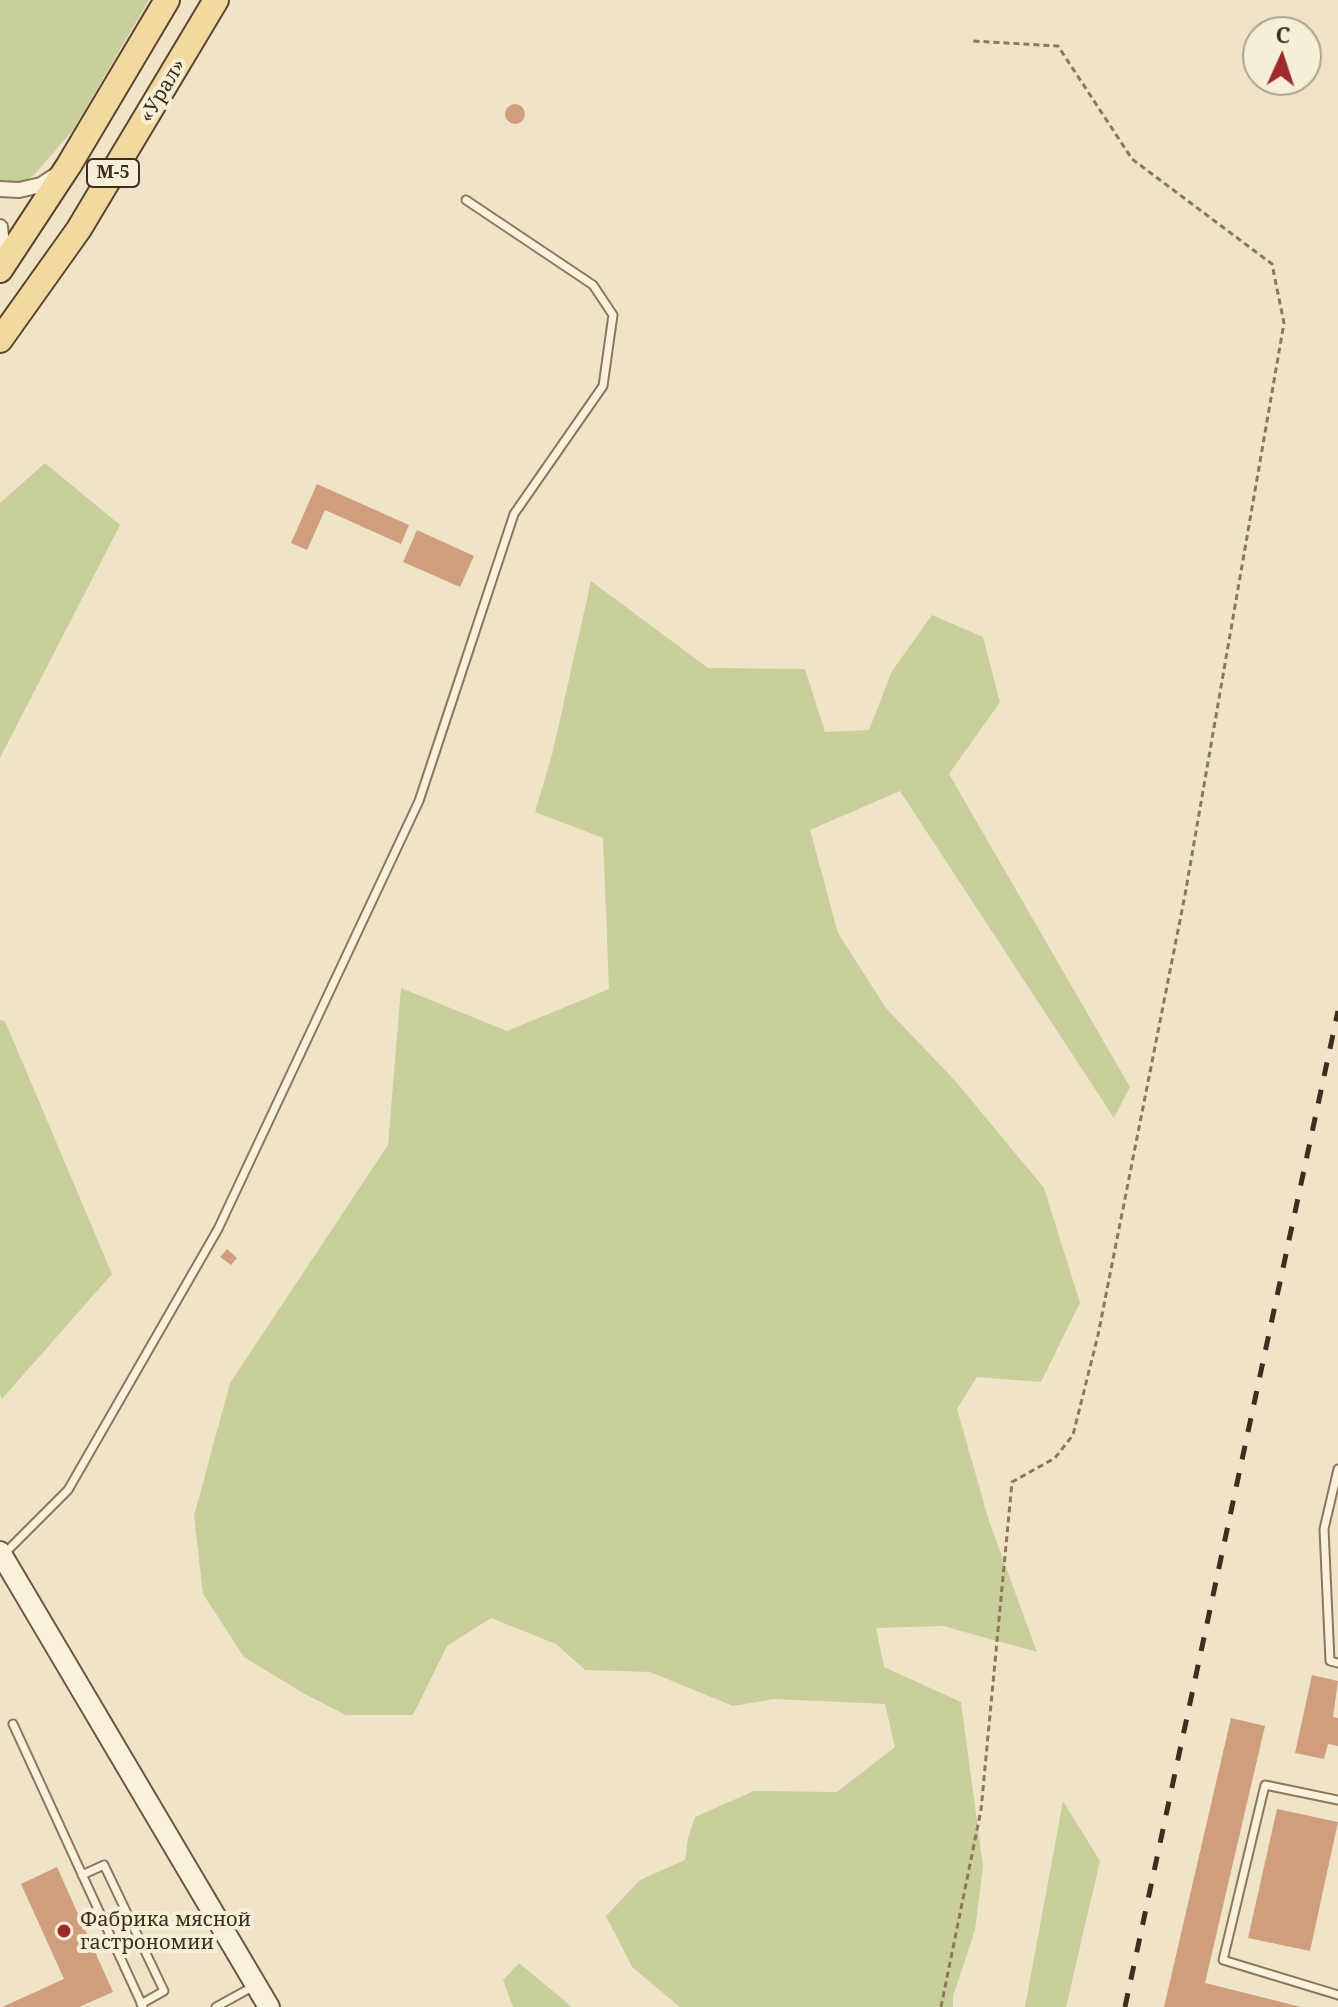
<!DOCTYPE html>
<html>
<head>
<meta charset="utf-8">
<style>
	body { margin:0 }
	#map { position:relative; width:1338px; height:2007px; overflow:hidden; background:#f0e4c8; font-family:"Noto Serif",serif }
	canvas { display:block }
	.north { position:absolute; left:1242px; top:16px; width:80px; height:80px; box-sizing:border-box; background:#f7eed8; border:2px solid #ada18e; border-radius:50%; rotate:3deg; font-size:22px; font-weight:700; line-height:32px; text-align:center; color:#3d2e20 }
	.north::after { content:''; display:block; margin:auto; width:28px; height:36px; background:#9e2a2b; clip-path:polygon(50% 0,100% 100%,50% 72%,0 100%) }
</style>
</head>
<body>
<div id="map">
<canvas width="1338" height="2007"></canvas>
<div class="north">С</div>
</div>
<script>
const ctx = document.querySelector('canvas').getContext('2d');
ctx.lineJoin = 'round';
function fill(path, color) {
  ctx.fillStyle = color;
  ctx.fill(path, 'evenodd');
}
function poly(rows) {
  const path = new Path2D();
  for (const r of rows) {
    if (r.length === 3) {
      path.moveTo(r[0] + r[2], r[1]);
      path.arc(r[0], r[1], r[2], 0, 2 * Math.PI);
      continue;
    }
    path.moveTo(r[0], r[1]);
    for (let i = 2; i < r.length; i += 2) path.lineTo(r[i], r[i + 1]);
  }
  return path;
}
function trace(path, color, width, dash) {
  ctx.strokeStyle = color;
  ctx.lineWidth = width;
  ctx.lineCap = dash ? 'butt' : 'round';
  ctx.setLineDash(dash || []);
  ctx.stroke(path);
}
function write(font, color, halo, rows, align = 'center') {
  ctx.font = font + ' "Noto Serif",serif';
  ctx.lineWidth = 8;
  ctx.setLineDash([]);
  ctx.textBaseline = 'middle';
  ctx.strokeStyle = halo;
  ctx.fillStyle = color;
  for (const [text, x, y, turn = 0] of rows) {
    ctx.save();
    ctx.translate(x, y);
    ctx.rotate((+turn || 0) * Math.PI / 180);
    ctx.textAlign = isNaN(turn) ? turn : align;
    if (halo) ctx.strokeText(text, 0, 0);
    ctx.fillText(text, 0, 0);
    ctx.restore();
  }
}
const green = poly([
	[0,0,149,0,73,130,34,175,21,183,5,185,0,182],
	[45,463,120,525,0,758,0,503],
	[591,581,708,668,805,669,825,732,869,730,892,671,932,615,983,637,1000,702,949,774,1130,1087,1114,1118,900,791,810,830,838,933,886,1008,958,1084,1044,1188,1080,1303,1041,1382,977,1377,957,1409,989,1521,1037,1652,943,1626,876,1628,884,1667,961,1702,983,1866,975,1930,953,1996,953,2007,680,2007,632,1967,606,1916,640,1880,685,1860,688,1838,695,1817,754,1791,837,1792,895,1747,885,1704,774,1699,733,1706,650,1672,585,1670,556,1644,491,1618,447,1646,413,1715,346,1715,303,1693,244,1657,203,1594,194,1516,230,1383,388,1145,401,988,507,1031,609,989,603,838,535,812,552,755],
	[0,1020,5,1021,112,1274,2,1399,0,1394],
	[1063,1801,1100,1861,1066,2007,1025,2007],
	[519,1963,572,2007,513,2007,503,1980]
]);
const building = poly([
	[515,114,10],
	[317,484,409,525,401,544,325,510,307,550,291,543],
	[417,530,474,556,460,587,403,562],
	[227,1249,237,1258,231,1265,220,1257],
	[1312,1675,1338,1681,1333,1717,1338,1718,1338,1746,1328,1744,1324,1759,1295,1753],
	[1231,1718,1265,1726,1205,1983,1301,2007,1164,2007],
	[1277,1809,1338,1822,1310,1951,1248,1938],
	[57,1867,113,1992,79,2007,2,2007,64,1979,21,1884]
]);
const path = poly([
	[941,2007,981,1810,1012,1482,1055,1458,1073,1435,1098,1335,1185,895,1284,323,1272,264,1132,159,1058,46,973,41]
]);
const service = poly([
	[1338,1469,1324,1529,1330,1661,1338,1663],
	[4,1554,68,1490,218,1229,419,801,514,514,603,386,613,315,593,285,466,200],
	[13,1724,143,2007],
	[1338,1800,1265,1785,1223,1960,1338,1995],
	[82,1875,104,1865,164,1991,141,2004],
	[216,2007,254,1986]
]);
const minor = poly([
	[0,189,19,190,41,185,56,175],
	[0,227,4,262]
]);
const secondary = poly([
	[0,1552,269,2007]
]);
const primary = poly([
	[0,270,69,165,167,0],
	[0,340,79,229,216,0]
]);
const rail = poly([
	[1125,2007,1338,1011]
]);
const markers = [
	[64,1931,8,"#9e2a2b"]
];
const shields = [
	[113,173,52]
];
const shieldNames = [
	["М-5",113,173]
];
const streetNames = [
	["«Урал»",163,91,-59]
];
const poiNames = [
	["Фабрика мясной",80,1920],
	["гастрономии",80,1943]
];
fill(green, '#c9cf9b');
fill(building, '#cf9f7d');
trace(service, '#8d765c', 11);
trace(minor, '#8d765c', 18);
trace(secondary, '#6f573f', 24);
trace(primary, '#5b4430', 28);
trace(path, '#8d765c', 3, [6, 4]);
trace(service, '#faf1dc', 7);
trace(minor, '#faf1dc', 14);
trace(secondary, '#faf1dc', 20);
trace(primary, '#f3d9a0', 24);
trace(rail, '#3d2e20', 5, [14, 14]);
for (const [x, y, r, color] of markers) {
  const dot = new Path2D();
  dot.arc(x, y, r, 0, 2 * Math.PI);
  ctx.fillStyle = color;
  ctx.fill(dot);
  trace(dot, '#f7eed8', 3);
}
for (const [x, y, w] of shields) {
  const box = new Path2D();
  box.roundRect(x - w / 2, y - 14, w, 28, 6);
  ctx.fillStyle = '#f7eed8';
  ctx.fill(box);
  trace(box, '#3d2e20', 2);
}
write('bold 18px', '#3d2e20', null, shieldNames);
write('20px', '#3d2e20', '#f7eed8', streetNames);
write('20px', '#3d2e20', '#f7eed8', poiNames, 'left');
</script>
</body>
</html>
